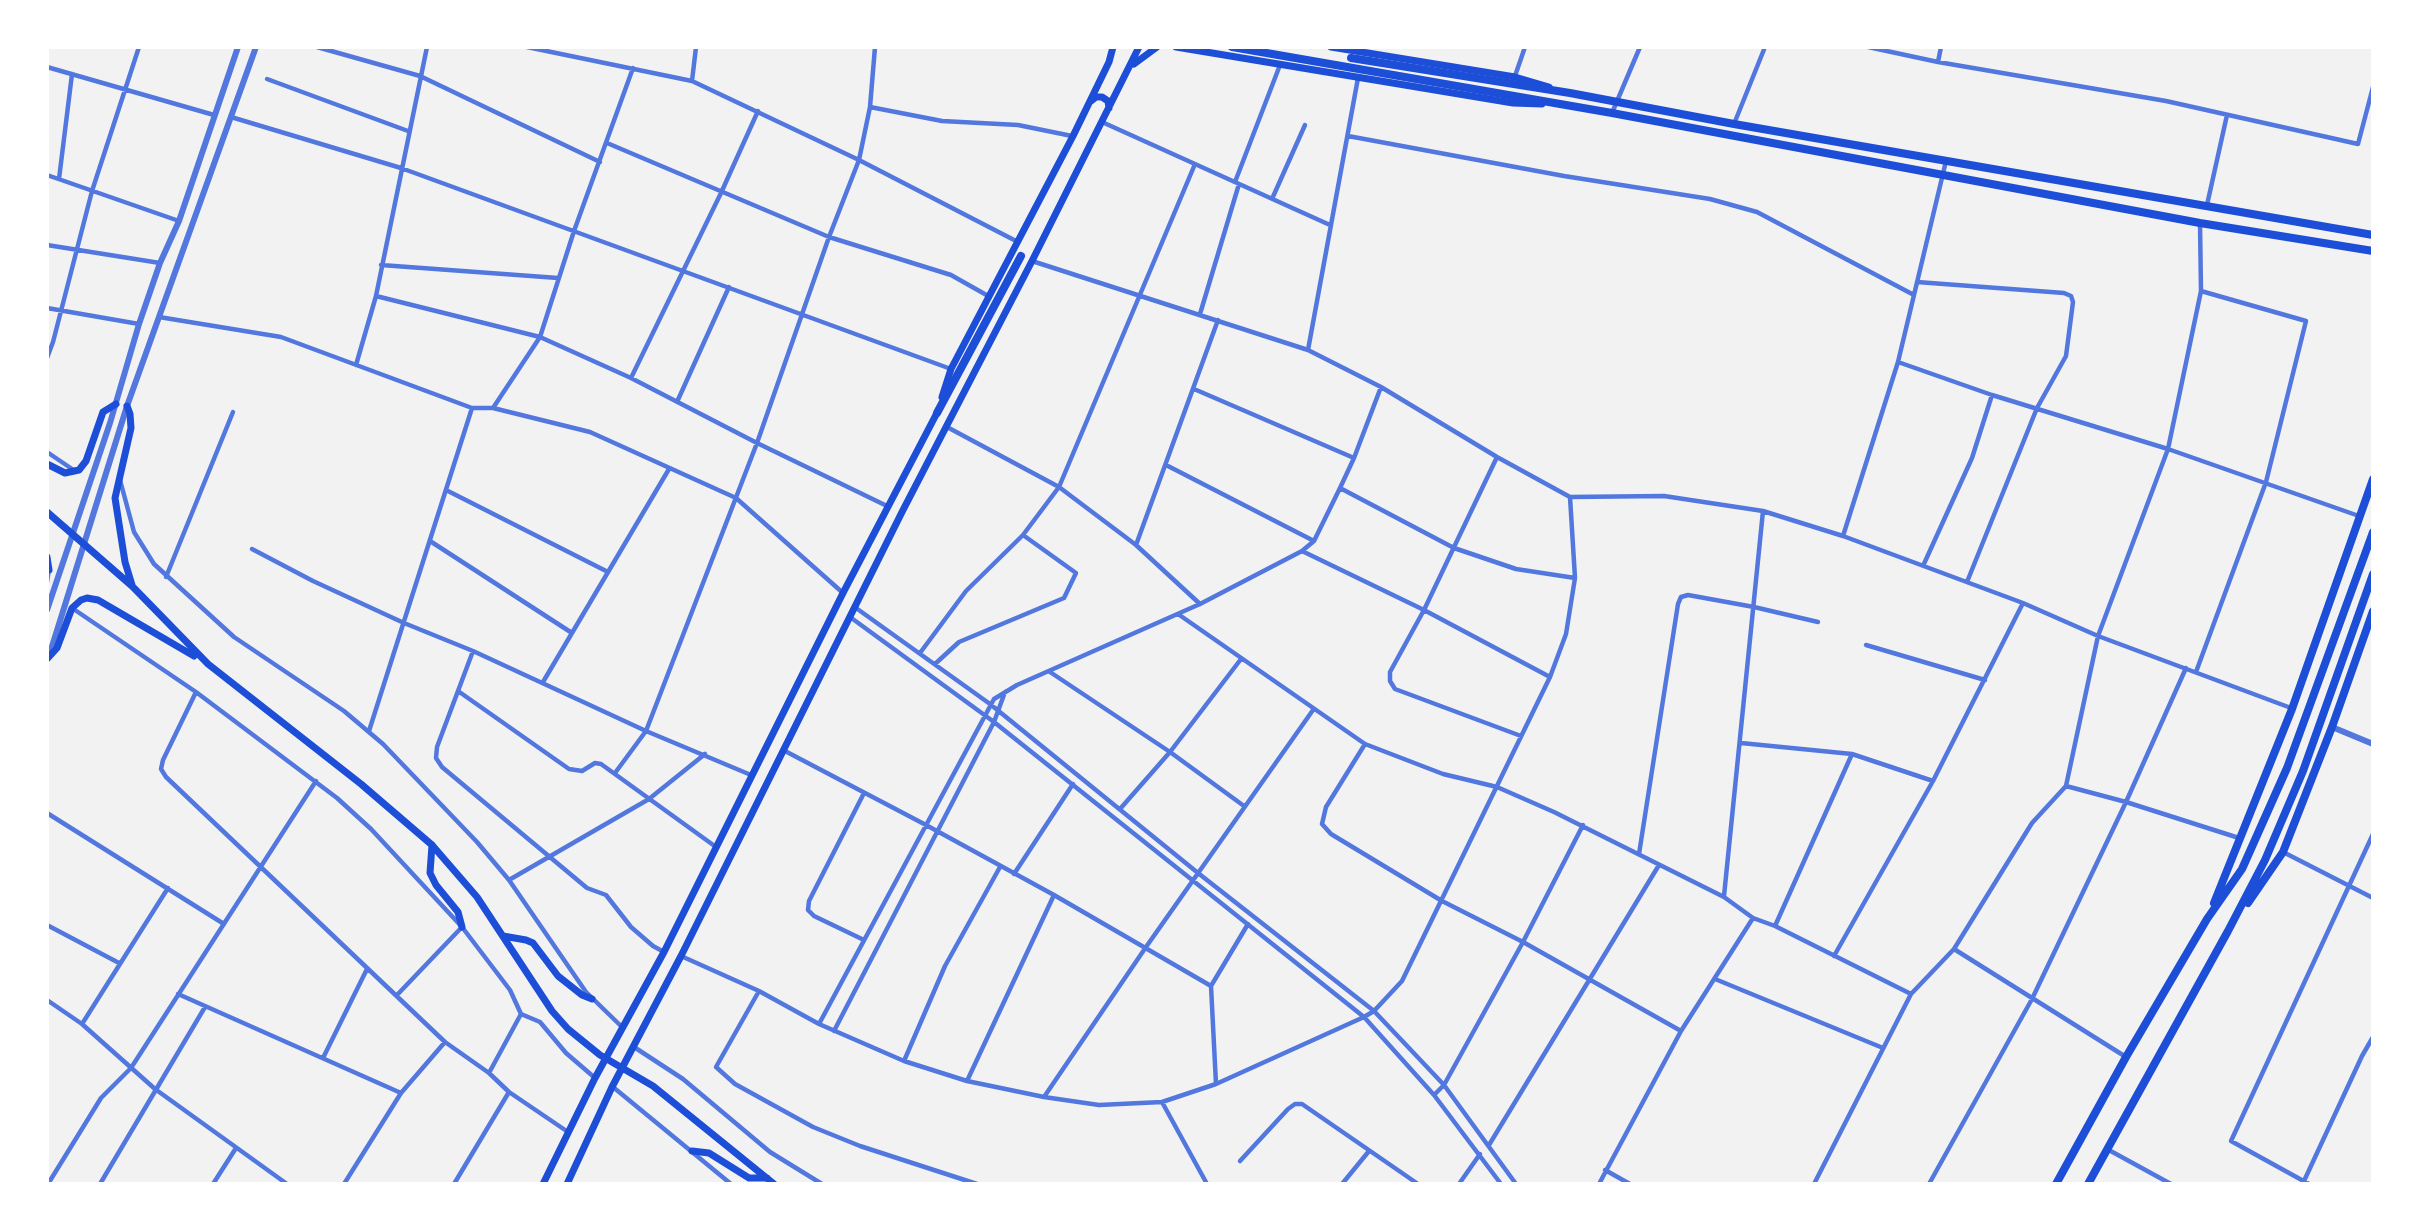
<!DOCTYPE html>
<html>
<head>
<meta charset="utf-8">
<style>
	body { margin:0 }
	#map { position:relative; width:2420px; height:1231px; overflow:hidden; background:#f2f2f2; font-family:"Noto Sans",sans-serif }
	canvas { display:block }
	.frame { position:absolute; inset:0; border:49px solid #fff; pointer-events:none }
</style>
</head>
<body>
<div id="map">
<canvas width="2420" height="1231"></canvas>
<div class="frame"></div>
</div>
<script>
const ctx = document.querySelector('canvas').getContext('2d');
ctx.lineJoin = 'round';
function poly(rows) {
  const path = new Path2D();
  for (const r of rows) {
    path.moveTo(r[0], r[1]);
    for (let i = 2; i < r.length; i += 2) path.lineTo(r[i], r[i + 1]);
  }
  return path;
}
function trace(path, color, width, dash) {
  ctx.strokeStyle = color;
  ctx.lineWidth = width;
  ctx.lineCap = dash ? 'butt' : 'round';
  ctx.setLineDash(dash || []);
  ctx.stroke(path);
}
const minor = poly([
	[317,47,420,76,600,162],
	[527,47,692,81,859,160,1018,242],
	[1868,47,1938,62,2166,101,2358,144,2373,87],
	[1938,62,1941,47],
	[47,67,214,115],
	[1515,76,1525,47],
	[267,79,408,131],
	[692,81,696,47],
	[870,107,942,121,1018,125,1072,136],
	[1612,113,1640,47],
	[231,117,401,168,951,369],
	[1102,122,1330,225],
	[1734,124,1765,47],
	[1348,136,1564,176,1710,199,1757,212,1914,295],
	[607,143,829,237,951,275,990,297],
	[47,175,179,221],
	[59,179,72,74],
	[1235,182,1280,65],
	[1272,199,1305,125],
	[2207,205,2227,115],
	[47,245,160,263],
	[1032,261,1308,350,1381,387,1497,457,1570,497,1664,496,1763,511,1843,536,2023,603,2098,636,2291,708],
	[381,265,558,278],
	[1917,282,2064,293,2071,296,2073,302,2066,356,2037,408,1967,582],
	[376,296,540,337,631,378,757,443,887,506],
	[47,308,139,324],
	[1200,314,1239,184],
	[159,317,281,337,472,408,493,408,590,432,736,498,843,593],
	[1308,350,1358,78],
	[47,358,53,342,92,191,139,47],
	[1898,362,1992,395,2168,449,2359,516],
	[356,365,376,296,427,47],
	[631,378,721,193,758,111],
	[1194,389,1354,458],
	[677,402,729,287],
	[493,408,540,337,574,231,633,68],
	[947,427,1059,487,1136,545,1200,604],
	[47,452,75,471],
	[1497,457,1424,610,1390,672,1390,681,1395,689,1521,736],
	[1166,465,1314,541],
	[120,480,134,532,154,564,234,637,344,711,383,744,477,842,509,880,586,992,623,1028],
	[1340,488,1454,548,1516,569,1575,578],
	[446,490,608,572],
	[1843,536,1898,362,1946,161],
	[430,541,572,633],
	[1136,545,1218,320],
	[252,549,313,581,404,623,473,651,646,731,751,775],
	[1302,551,1424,610,1550,677],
	[1923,566,1972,458,1992,395],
	[166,577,233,412],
	[47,582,49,569],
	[72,608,196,692,337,798,371,829,462,927,510,990,521,1014,540,1022,566,1053,595,1078],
	[856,608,990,704,1198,873,1374,1011,1444,1085,1516,1184],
	[1178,614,1365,744,1443,774,1497,787,1554,812,1724,897,1753,918,1775,926,1911,994],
	[850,617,994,722,1364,1017,1434,1095,1501,1184],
	[1866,645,1985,680],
	[473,651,437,747,436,758,442,767,587,888,606,895,631,927,653,946,664,952],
	[920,653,966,591,1023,535,1059,487,1195,164],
	[935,664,959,642,1064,598,1076,573,1023,535],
	[1050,672,1170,752,1244,806],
	[2196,672,2266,482,2306,321,2201,291],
	[543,682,669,469],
	[458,691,569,769,582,771,595,763,601,764,716,847],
	[196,692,163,760,161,769,166,777,445,1042,489,1073,509,1092,568,1132],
	[369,731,472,408],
	[1741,743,1852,754,1933,781],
	[1365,744,1326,807,1322,824,1331,834,1442,901,1523,942,1681,1031],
	[785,751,926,825,1054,895,1211,986],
	[615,773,646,731,757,443,829,237,859,160,870,107,875,47],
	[2066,786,2126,802,2239,838],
	[864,793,809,901,808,910,814,916,864,940],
	[1120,809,1170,752,1241,659],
	[47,813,224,924],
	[2283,852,2373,898],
	[1639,854,1678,604,1681,597,1688,595,1754,607,1818,622],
	[1014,874,1073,784],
	[509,880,649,799,705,754],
	[1724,896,1763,511],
	[47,925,119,963],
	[1775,926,1852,754],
	[1954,949,2126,1057],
	[681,956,759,991,819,1024,904,1061,967,1081,1044,1097,1099,1105,1162,1102,1216,1084,1364,1017,1374,1011,1402,981,1550,677,1566,634,1575,578,1570,497],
	[1834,956,1933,781,2023,603],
	[1715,979,1883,1048],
	[759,991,716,1067,735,1084,813,1127,860,1146,977,1184],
	[178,994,401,1093,344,1184],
	[397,995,462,927],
	[47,1000,82,1024,155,1089,287,1184],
	[82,1024,168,888],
	[819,1024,994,699,1017,685,1200,604,1302,551,1314,541,1340,488,1354,458,1381,387],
	[834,1031,994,722,1005,692],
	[634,1047,683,1079,770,1152,822,1184],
	[323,1058,367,969],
	[904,1061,945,966,1000,867],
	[489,1073,521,1014],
	[967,1081,1054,895],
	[1216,1084,1211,986,1248,924],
	[613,1087,731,1184],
	[401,1093,445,1042],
	[1434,1095,1444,1085,1523,942,1583,825],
	[1044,1097,1146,947,1313,710],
	[1162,1102,1207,1184],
	[1489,1145,1659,865],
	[2107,1149,2171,1184],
	[1240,1161,1288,1109,1295,1104,1302,1104,1418,1184],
	[1605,1170,1630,1184],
	[2304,1181,2362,1056,2373,1037],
	[48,1184,101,1098,131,1068,316,781],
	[100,1184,205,1007],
	[213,1184,236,1148],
	[454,1184,509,1092],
	[1342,1184,1369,1151],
	[1459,1184,1480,1154],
	[1599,1184,1681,1031,1753,918],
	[1814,1184,1911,994,1954,949,2032,823,2066,786,2098,636,2168,449,2201,291,2200,223],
	[1929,1184,2032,999,2126,802,2186,668],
	[2309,1184,2231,1141,2373,834]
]);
const tertiary = poly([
	[47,610,110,423,139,324,160,263,179,221,238,47],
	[50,653,127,406,256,47],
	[2332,727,2373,744]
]);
const secondary = poly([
	[1176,47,1513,103,1542,104],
	[1331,47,1515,77,1549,87],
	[1134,64,1157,47],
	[1091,101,1096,97,1102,97,1108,101,1109,108],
	[942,397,951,369,1073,136,1109,62,1113,47],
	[127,406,130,414,131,428,115,498,125,562,132,585],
	[47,464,65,473,79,470,86,461,103,412,116,404],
	[47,512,132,586,208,664,361,784,432,845,477,897,552,1011,568,1029,600,1055,653,1086,774,1184],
	[47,557,49,570],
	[47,659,57,648,72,608,81,600,87,598,98,600,194,656],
	[432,845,430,873,436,885,458,912,462,927],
	[503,936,526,940,533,943,558,976,582,995,592,999],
	[692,1151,709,1153,749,1178,767,1178],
	[543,1184,595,1078,664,952,843,593,939,409],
	[567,1184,612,1087,681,956,902,512,1032,261,1139,47]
]);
const primary = poly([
	[1232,47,1612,113,2200,223,2373,251],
	[1351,58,1570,93,1734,124,2373,235],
	[937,413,1021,256],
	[2214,903,2292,709,2373,479],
	[2248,903,2283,852,2332,727,2373,611],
	[2056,1184,2126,1057,2207,919,2242,869,2287,768,2373,532],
	[2088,1184,2228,931,2265,860,2303,771,2373,574]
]);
trace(minor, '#5277de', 4.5);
trace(tertiary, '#5277de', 6);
trace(secondary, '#1d4ed8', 7);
trace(primary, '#1d4ed8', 8);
</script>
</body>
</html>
